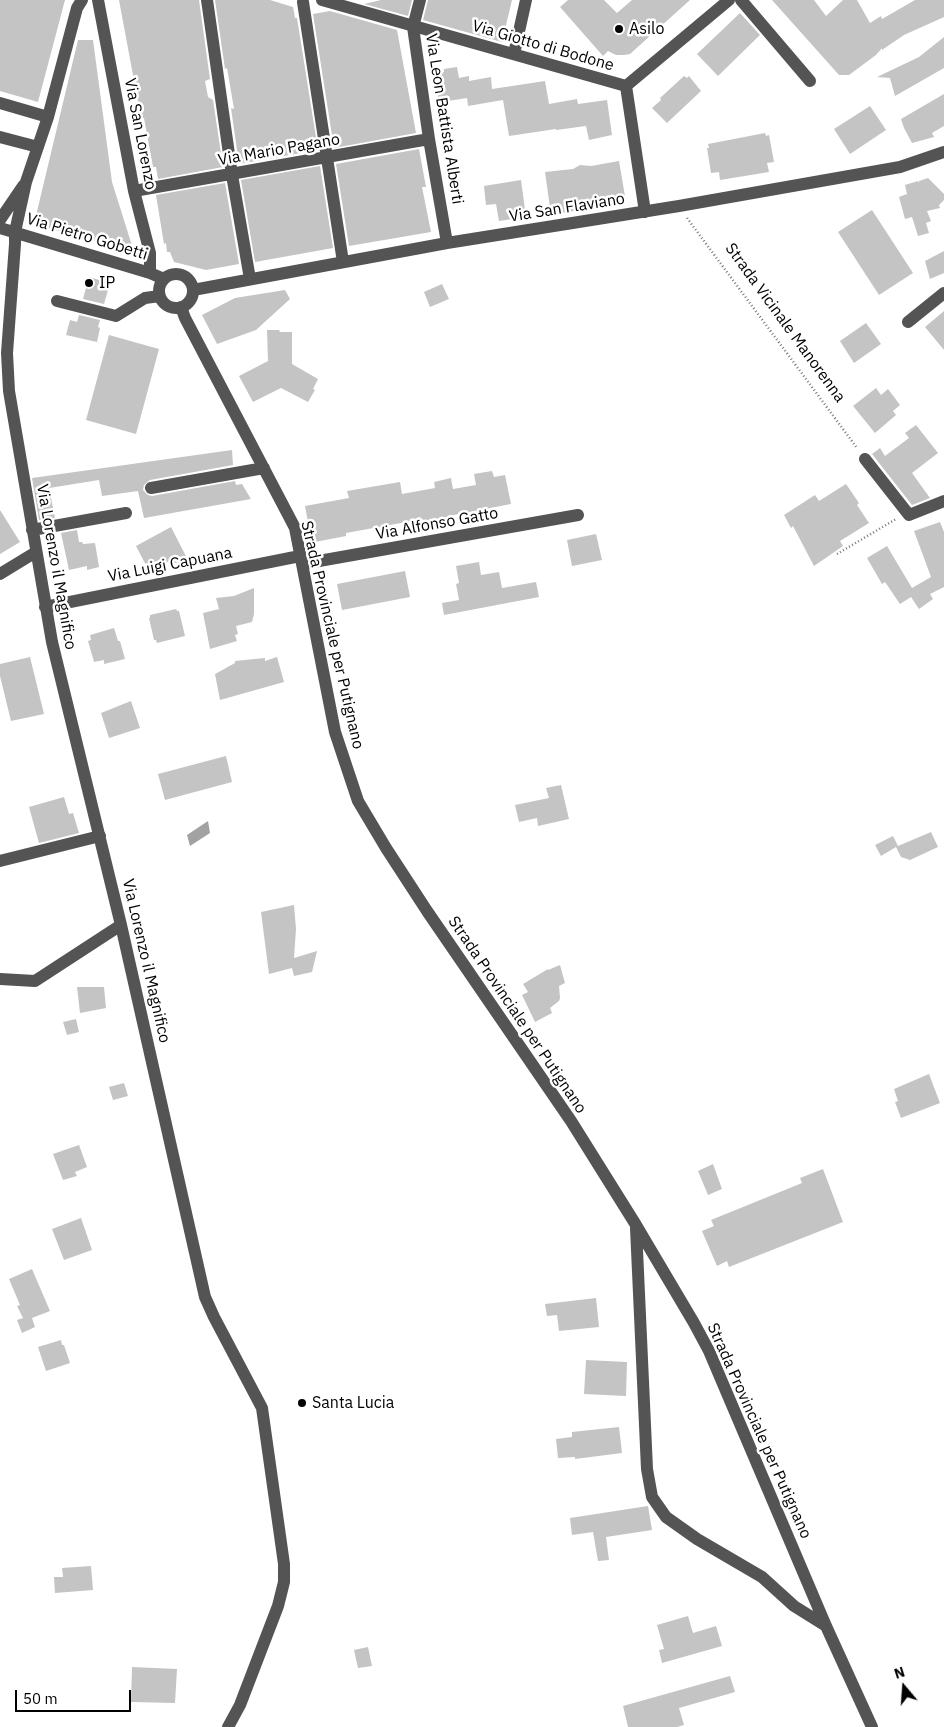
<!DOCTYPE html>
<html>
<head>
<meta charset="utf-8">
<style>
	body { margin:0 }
	#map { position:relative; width:944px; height:1727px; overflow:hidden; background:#fff; font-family:"IBM Plex Sans",sans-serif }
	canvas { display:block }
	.north { position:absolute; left:879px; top:1662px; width:50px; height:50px; -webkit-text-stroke:4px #fff; paint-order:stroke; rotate:342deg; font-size:14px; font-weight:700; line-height:20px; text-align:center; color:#000 }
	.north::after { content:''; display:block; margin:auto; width:18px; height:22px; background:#000; clip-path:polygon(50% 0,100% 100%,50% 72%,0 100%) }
	.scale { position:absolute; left:15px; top:1690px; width:116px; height:22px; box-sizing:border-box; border:2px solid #000; border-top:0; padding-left:6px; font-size:15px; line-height:18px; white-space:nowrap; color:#000; -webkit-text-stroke:4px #fff; paint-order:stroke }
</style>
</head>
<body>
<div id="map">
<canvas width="944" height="1727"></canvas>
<div class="north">N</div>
<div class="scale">50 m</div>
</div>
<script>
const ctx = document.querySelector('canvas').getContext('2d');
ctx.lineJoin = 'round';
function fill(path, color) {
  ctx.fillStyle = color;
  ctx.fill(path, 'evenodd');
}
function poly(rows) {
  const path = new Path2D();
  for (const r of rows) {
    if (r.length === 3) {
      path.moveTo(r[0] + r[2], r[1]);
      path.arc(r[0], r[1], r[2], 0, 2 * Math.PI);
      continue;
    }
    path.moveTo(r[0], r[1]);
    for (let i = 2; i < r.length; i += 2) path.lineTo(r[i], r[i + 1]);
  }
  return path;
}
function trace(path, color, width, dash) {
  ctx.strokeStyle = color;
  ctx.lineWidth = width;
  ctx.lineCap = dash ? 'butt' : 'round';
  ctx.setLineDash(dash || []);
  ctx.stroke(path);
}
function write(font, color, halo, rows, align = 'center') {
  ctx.font = font + ' "IBM Plex Sans",sans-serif';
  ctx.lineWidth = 5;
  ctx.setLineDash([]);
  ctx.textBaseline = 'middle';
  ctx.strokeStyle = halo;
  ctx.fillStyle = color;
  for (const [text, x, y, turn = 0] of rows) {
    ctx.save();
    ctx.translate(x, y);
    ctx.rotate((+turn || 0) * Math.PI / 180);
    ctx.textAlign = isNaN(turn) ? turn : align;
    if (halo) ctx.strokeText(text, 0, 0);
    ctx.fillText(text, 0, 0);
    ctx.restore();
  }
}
const water = poly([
	[208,821,210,833,190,846,187,835]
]);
const building = poly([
	[0,0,65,0,38,102,0,91],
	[119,0,199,0,210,79,205,81,208,97,213,100,223,167,158,179,156,167,153,167,144,118,141,118],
	[215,0,270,0,293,7,295,18,297,18,318,150,239,164,231,108,234,109,227,68,225,69],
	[381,0,412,0,408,16,364,4],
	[428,0,512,0,502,42,423,20],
	[568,0,604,0,617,13,632,0,690,0,630,54,624,55,616,55,608,51,603,56,560,7],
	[772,0,814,0,826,16,843,0,857,0,870,23,881,16,882,19,915,0,944,0,944,17,904,35,882,50,882,48,876,55,849,75,839,75],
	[330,11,397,30,416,133,334,148,313,14],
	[740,13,760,35,718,76,697,54],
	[944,37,944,68,895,96,890,78,877,77,919,57],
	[78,40,93,40,112,182,134,252,34,224],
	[457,67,459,78,469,76,469,81,491,77,492,89,545,81,549,104,577,99,578,104,607,100,612,135,589,140,586,126,556,130,556,129,509,136,503,100,468,106,467,98,448,101,447,96,438,97,434,74,444,72,444,69],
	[684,76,687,78,689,76,701,91,667,123,652,108,661,100,660,98],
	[944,94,944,126,932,133,934,137,912,143,904,128,901,119],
	[870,106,886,130,850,154,834,129],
	[765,133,766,136,769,135,774,162,767,163,769,172,720,180,719,172,711,173,707,148,709,148,708,144],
	[419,149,426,187,422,187,431,232,349,246,336,164],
	[619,161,626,202,551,215,545,172,573,169,580,165,591,166],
	[320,166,333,248,255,262,241,180],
	[928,178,944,194,944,200,939,205,940,208,927,211,931,221,926,223,929,233,918,236,912,217,905,219,899,197,907,194,905,185,918,181,919,183,919,181],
	[521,180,526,217,499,221,496,204,486,205,484,186],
	[225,183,239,264,206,270,174,262,170,252,167,252,166,243,164,244,156,195],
	[872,210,913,273,879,295,838,232],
	[944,251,944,273,930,279,925,261],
	[89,277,110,283,104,304,83,299],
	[442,284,449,299,430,307,424,292],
	[285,290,290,299,256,330,217,344,202,315,235,298],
	[944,311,944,350,925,327],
	[79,315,100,320,98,327,100,328,97,342,66,335,70,320,77,322],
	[866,323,881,344,854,363,840,341],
	[267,330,279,330,280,332,292,332,292,364,318,379,313,389,315,390,308,402,281,388,253,402,239,376,268,361],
	[109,335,159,349,136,434,86,420],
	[876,388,881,395,888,389,900,405,893,411,896,415,875,433,853,406],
	[916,425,938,453,912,473,930,498,912,505,872,454,880,448,885,456,909,438,905,433],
	[232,450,233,465,150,480,144,485,143,490,148,495,152,496,235,481,236,485,242,484,251,499,144,518,138,491,102,496,99,480,49,488,55,518,39,520,32,478],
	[492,471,494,477,505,475,511,504,449,516,450,524,425,528,423,519,346,533,346,536,315,542,311,522,308,522,305,506,349,498,347,491,400,482,402,494,435,488,434,482,451,478,453,489,476,485,474,474],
	[846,484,859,503,857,505,869,523,840,541,843,546,814,566,793,526,791,528,784,515,815,495,819,501],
	[0,510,20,542,0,554],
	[940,522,944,532,944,587,930,594,933,599,919,609,911,597,900,604,885,582,882,584,867,558,887,546,912,588,931,577,914,531],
	[171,527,190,564,166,562,149,571,136,546],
	[77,530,79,542,82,542,83,544,95,543,99,567,87,570,87,566,69,570,61,533],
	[596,534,602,560,572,566,567,540],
	[479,562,481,575,499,572,502,588,536,582,539,597,444,615,442,603,459,600,456,584,459,583,456,566],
	[405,571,410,597,342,610,337,584],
	[254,588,254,614,252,622,236,626,238,634,235,635,237,641,210,649,203,613,219,609,216,598,234,596],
	[176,609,177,611,179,611,185,636,157,643,156,640,154,640,149,618,150,618,150,615],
	[114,628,118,641,120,641,125,659,104,664,104,660,94,662,88,641,91,640,90,635],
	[30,657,44,714,11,721,0,676,0,664],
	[277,657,284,682,220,700,215,674,235,663,235,661,265,658,265,661],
	[131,701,140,728,109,738,101,713],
	[226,756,232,782,165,800,158,774],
	[561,785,569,819,538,826,537,818,519,822,515,805,549,798,546,788],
	[64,797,69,814,73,813,79,833,39,843,29,807],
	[931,832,938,847,910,860,901,857,896,847,881,856,875,845,893,836,898,846],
	[294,905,296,929,294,958,317,951,312,972,294,976,292,968,269,974,261,912],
	[560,965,565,983,559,986,560,998,559,1001,550,1008,552,1013,535,1022,522,995,528,992,523,984,548,969,548,970],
	[77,987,104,987,106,1008,80,1013],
	[76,1019,79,1032,67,1035,63,1022],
	[929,1074,940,1103,901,1118,895,1102,898,1101,894,1089],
	[124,1083,128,1096,113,1100,109,1087],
	[79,1145,87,1167,75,1172,77,1176,63,1180,53,1154],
	[713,1164,722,1189,708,1195,698,1171],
	[823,1169,843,1222,729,1267,727,1261,717,1266,702,1231,714,1226,711,1220,802,1183,800,1178],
	[81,1218,92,1250,64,1260,52,1229],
	[32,1269,50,1311,32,1318,35,1327,22,1333,17,1320,23,1318,17,1306,20,1305,9,1279],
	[596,1298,599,1327,559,1331,557,1315,547,1316,545,1304],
	[61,1340,62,1345,64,1345,70,1363,46,1371,38,1347],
	[586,1360,627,1362,626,1396,584,1394],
	[619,1427,622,1453,575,1459,575,1457,558,1458,556,1439,572,1437,572,1432],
	[648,1506,652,1530,606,1537,609,1560,598,1561,593,1532,572,1535,570,1518],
	[91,1566,93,1590,55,1593,54,1577,63,1577,62,1568],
	[688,1616,693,1633,716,1626,722,1646,662,1663,659,1650,664,1649,657,1625],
	[368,1647,372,1666,358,1668,354,1650],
	[132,1667,177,1669,175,1703,131,1702],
	[730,1676,735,1692,679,1708,684,1725,677,1727,628,1727,623,1706]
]);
const path = poly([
	[687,218,857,448],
	[837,554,896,519]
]);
const minor = poly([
	[82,0,77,8,48,117,26,182,15,232,15,244,7,353,9,391,52,642,121,925,205,1297,214,1317,262,1408,284,1564,284,1582,278,1606,240,1705,228,1727],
	[98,0,134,191,150,253,150,273],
	[207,0,232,175,250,279],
	[322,0,626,86,729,0],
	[420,0,413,27,429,139,447,243],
	[741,0,810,81],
	[303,2,343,262],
	[514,54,526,0],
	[626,86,645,212],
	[0,103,48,117],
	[0,137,38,147],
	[134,191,429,139],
	[0,220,23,186],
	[0,228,150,273,164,279],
	[176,291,17],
	[193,290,447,243,679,206,900,167,944,152],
	[57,301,116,316,145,298,160,296],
	[181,307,185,318,295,528,335,732,358,801,386,848,427,911,571,1121,636,1225,694,1323,709,1351,826,1626,872,1727],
	[908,322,944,293],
	[865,459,909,515,944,501],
	[151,488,264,468],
	[32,530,126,513],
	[302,564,578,515],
	[0,574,36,552],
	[45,607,300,556],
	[0,861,100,836],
	[0,979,35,981,121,925],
	[636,1228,647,1469,652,1497,666,1517,697,1539,762,1577,794,1606,826,1626]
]);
const markers = [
	[619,29,5,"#000"],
	[89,283,5,"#000"],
	[302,1403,5,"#000"]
];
const poiNames = [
	["Asilo",629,29],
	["IP",99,283],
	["Santa Lucia",312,1403]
];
const streetNames = [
	["Via Giotto di Bodone",543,46,16],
	["Via Leon Battista Alberti",444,119,81],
	["Via San Lorenzo",140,134,79],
	["Via Mario Pagano",279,150,-10],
	["Via San Flaviano",567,208,-9],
	["Via Pietro Gobetti",87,237,17],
	["Strada Vicinale Manorenna",785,323,54],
	["Via Alfonso Gatto",437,524,-10],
	["Via Luigi Capuana",170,565,-11],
	["Via Lorenzo il Magnifico",56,567,80],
	["Strada Provinciale per Putignano",332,635,77],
	["Via Lorenzo il Magnifico",146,961,77],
	["Strada Provinciale per Putignano",517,1015,56],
	["Strada Provinciale per Putignano",759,1431,66]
];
fill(water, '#a2a2a2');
fill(building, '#c4c4c4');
trace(path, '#767676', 2.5, [1, 2.5]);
trace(minor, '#545454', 12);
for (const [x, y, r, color] of markers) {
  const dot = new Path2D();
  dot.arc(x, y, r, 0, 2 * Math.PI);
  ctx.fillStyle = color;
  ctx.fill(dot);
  trace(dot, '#fff', 2);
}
write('16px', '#000', '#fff', poiNames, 'left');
write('16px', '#000', '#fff', streetNames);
</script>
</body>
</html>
